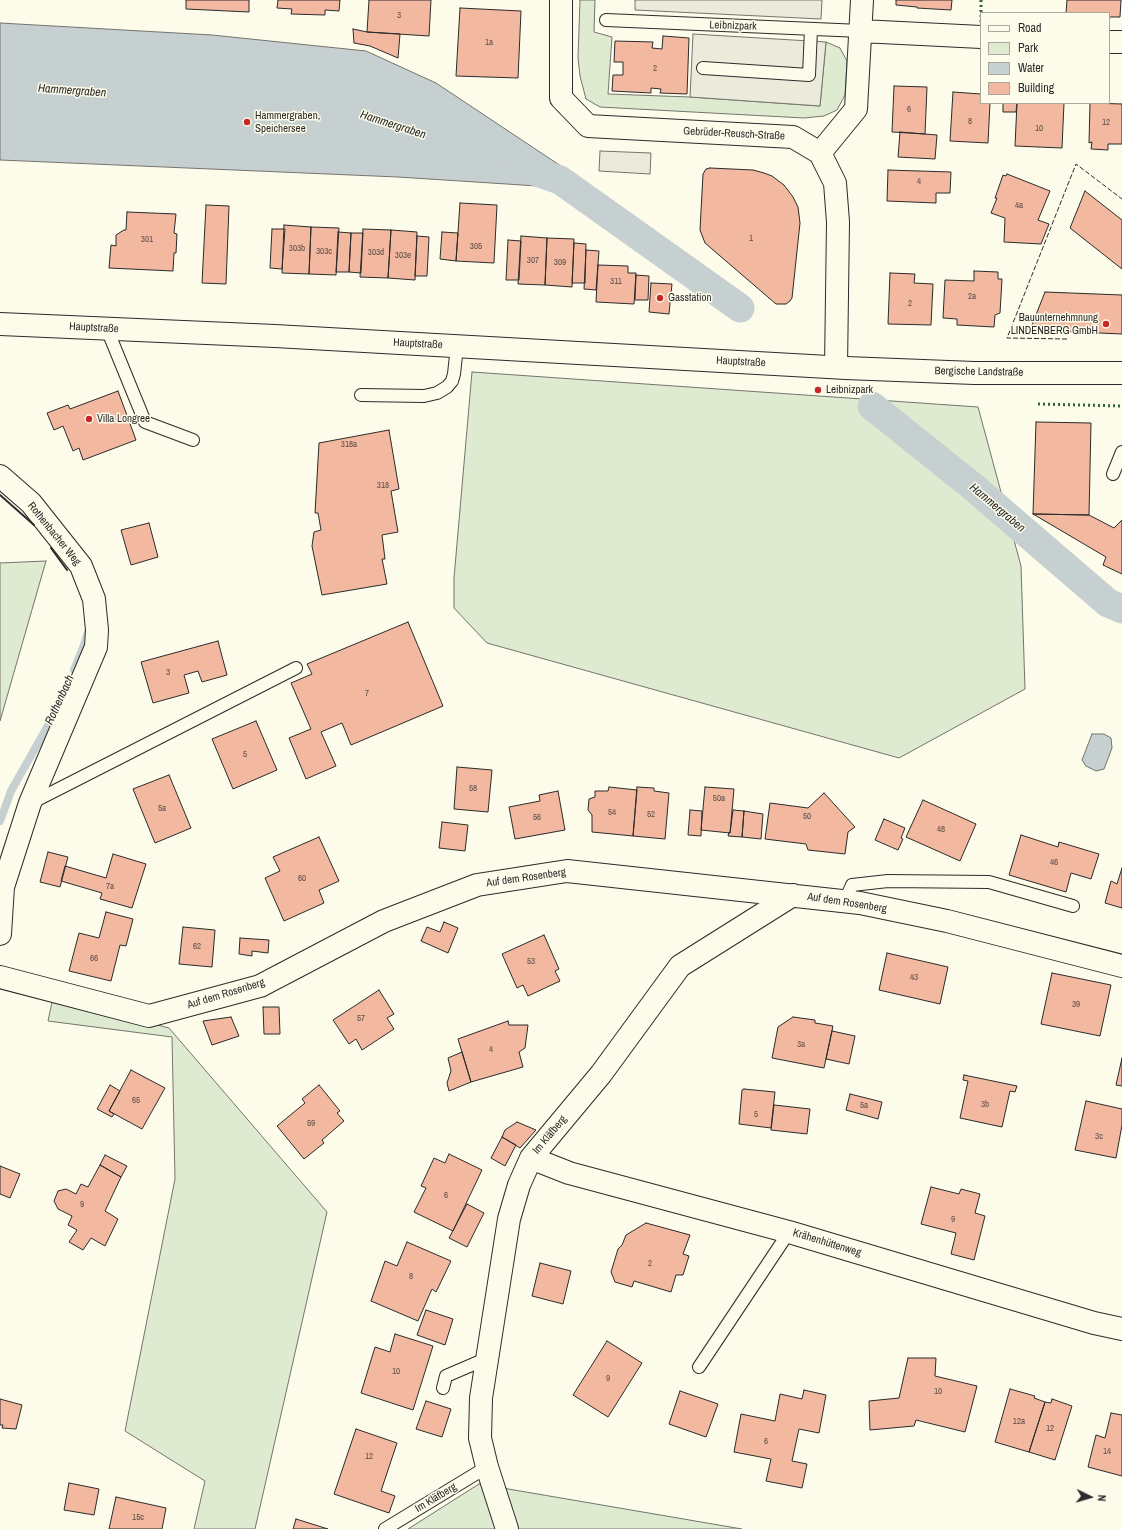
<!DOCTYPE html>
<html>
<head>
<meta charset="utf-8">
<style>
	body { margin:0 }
	#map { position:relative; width:1122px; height:1529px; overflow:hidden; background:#fdfbea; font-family:"Archivo Narrow",sans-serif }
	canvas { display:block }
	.legend { position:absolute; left:980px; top:12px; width:130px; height:92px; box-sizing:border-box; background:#fdfbea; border:1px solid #a9a89e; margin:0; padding:5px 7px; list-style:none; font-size:12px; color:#2b2b2b }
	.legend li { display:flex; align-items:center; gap:8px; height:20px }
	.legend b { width:20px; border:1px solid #a9a89e }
	.north { position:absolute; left:1070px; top:1477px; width:40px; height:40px; -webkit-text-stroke:3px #fdfbea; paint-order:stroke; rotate:95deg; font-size:11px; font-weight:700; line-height:16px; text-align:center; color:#2b2b2b }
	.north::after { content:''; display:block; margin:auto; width:14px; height:18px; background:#2b2b2b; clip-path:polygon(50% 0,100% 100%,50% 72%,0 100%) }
</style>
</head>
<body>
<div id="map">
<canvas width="1122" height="1529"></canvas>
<ul class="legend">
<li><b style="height:5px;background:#fdfbea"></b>Road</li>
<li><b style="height:11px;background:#deebd1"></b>Park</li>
<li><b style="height:11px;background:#c7d0d0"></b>Water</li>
<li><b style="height:11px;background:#f2b8a0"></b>Building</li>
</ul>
<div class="north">N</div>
</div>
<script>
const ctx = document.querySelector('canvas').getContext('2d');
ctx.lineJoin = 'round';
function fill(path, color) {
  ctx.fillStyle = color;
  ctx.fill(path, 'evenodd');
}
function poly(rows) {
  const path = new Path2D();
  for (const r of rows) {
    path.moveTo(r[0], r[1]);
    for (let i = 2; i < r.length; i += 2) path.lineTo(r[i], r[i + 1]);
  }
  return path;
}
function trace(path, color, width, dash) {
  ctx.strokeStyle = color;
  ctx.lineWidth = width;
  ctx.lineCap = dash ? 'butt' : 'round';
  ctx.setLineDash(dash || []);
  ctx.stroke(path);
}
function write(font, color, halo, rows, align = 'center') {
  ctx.font = font + ' "Archivo Narrow",sans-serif';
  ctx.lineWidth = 3;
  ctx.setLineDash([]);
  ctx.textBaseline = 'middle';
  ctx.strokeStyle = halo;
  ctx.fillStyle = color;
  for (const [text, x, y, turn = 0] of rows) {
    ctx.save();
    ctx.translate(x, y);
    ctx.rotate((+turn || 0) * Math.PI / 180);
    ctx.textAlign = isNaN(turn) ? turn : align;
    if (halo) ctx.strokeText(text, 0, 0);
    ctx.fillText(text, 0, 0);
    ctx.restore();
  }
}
const green = poly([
	[580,0,595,0,594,32,612,37,608,94,690,97,820,106,826,42,840,48,847,61,845,95,837,110,824,116,804,118,600,107,586,99,580,76,578,58,580,0],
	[472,372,978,407,1021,566,1025,689,899,758,487,643,454,608,454,578,472,372],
	[46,561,0,721,0,563,46,561],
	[53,997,169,1028,327,1212,255,1529,194,1529,205,1481,125,1431,175,1179,172,1037,48,1021,53,997],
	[479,1484,742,1529,408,1529,479,1484]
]);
const parking = poly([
	[635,0,822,0,821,19,635,10,635,0],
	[693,34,826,42,820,106,690,97,693,34],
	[600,151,651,153,650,174,599,171,600,151]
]);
const water = poly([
	[0,23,212,35,366,51,436,83,567,170,553,187,398,177,0,160,0,23],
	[1092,734,1104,734,1111,738,1112,748,1104,769,1096,771,1086,766,1082,760,1092,734]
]);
const stream = poly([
	[74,670,84,645,88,632],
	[0,821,11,791,50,722,69,685]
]);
const canal = poly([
	[522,167,560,180,740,308],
	[872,406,972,486,1108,603,1122,609]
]);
const building = poly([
	[186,0,249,0,249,12,186,9,186,0],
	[278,0,340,0,339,11,325,10,325,15,291,14,292,9,277,8,278,0],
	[369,0,431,0,429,36,367,32,369,0],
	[896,0,952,0,951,10,917,8,917,7,896,5,896,0],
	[1067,0,1121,0,1120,17,1109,17,1109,13,1066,13,1067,0],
	[460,8,521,11,518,78,456,76,460,8],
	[353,29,367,32,400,34,398,58,370,46,354,43,353,29],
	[663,36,689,38,687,94,660,93,661,89,651,88,651,93,612,91,613,75,623,75,623,62,614,62,615,41,653,42,652,48,662,49,663,36],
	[894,86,927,87,925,134,892,132,894,86],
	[953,92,981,94,981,103,990,103,988,143,950,141,953,92],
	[1003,103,1017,103,1016,112,1003,112,1003,103],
	[1017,103,1064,103,1062,148,1015,146,1017,103],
	[1090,103,1122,104,1122,144,1108,144,1108,150,1091,149,1092,142,1089,143,1090,103],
	[900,132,937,135,935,159,898,157,900,132],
	[710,168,753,170,764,173,772,176,784,185,793,197,798,207,800,223,792,298,790,301,786,304,776,304,705,243,700,230,703,174,706,169,710,168],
	[888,170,951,172,950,193,936,193,936,203,887,201,888,170],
	[1007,174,1050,191,1038,220,1049,224,1041,244,1004,242,1005,218,991,213,997,198,995,198,1003,175,1006,176,1007,174],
	[1085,191,1122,220,1122,269,1070,228,1085,191],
	[460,203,497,205,494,263,456,261,460,203],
	[206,205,229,206,226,284,202,283,206,205],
	[127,212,176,214,174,233,177,234,176,253,174,253,173,271,109,268,111,245,116,246,116,235,124,230,126,230,127,212],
	[284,225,311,227,309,274,282,273,284,225],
	[311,227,339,228,336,275,309,274,311,227],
	[272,229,285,229,282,269,270,268,272,229],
	[363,229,391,230,388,278,360,277,363,229],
	[391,230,417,232,415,280,388,278,391,230],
	[338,232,351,233,349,272,336,272,338,232],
	[442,232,458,233,456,261,440,259,442,232],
	[351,233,363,233,361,273,349,272,351,233],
	[417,236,429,237,427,276,415,276,417,236],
	[521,236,547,238,545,285,518,284,521,236],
	[547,238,574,239,572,287,545,285,547,238],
	[508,240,521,241,519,280,506,280,508,240],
	[574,243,586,244,585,283,572,283,574,243],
	[586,250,599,251,596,290,584,289,586,250],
	[598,265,628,266,628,273,636,273,634,304,596,302,598,265],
	[974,271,998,272,998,279,1002,279,1000,313,995,315,994,327,957,325,957,319,943,318,945,280,974,281,974,271],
	[890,273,915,274,914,283,933,284,931,325,888,324,890,273],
	[636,275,649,276,648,300,635,300,636,275],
	[651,283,672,284,669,314,649,312,651,283],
	[1045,292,1122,295,1122,334,1030,330,1045,292],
	[118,391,136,440,83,460,79,448,73,451,63,426,54,430,47,413,68,405,70,409,118,391],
	[1036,422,1091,423,1089,515,1033,514,1036,422],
	[389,430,399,489,391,491,398,532,382,535,385,559,382,559,387,584,322,595,312,546,314,532,321,530,318,513,315,513,319,443,389,430],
	[1033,514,1089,515,1114,528,1122,520,1122,574,1103,565,1106,557,1033,514],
	[149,523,158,557,131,565,121,530,149,523],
	[408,622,443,706,351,745,342,723,321,732,336,766,306,779,289,738,311,729,291,683,312,674,307,664,408,622],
	[218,641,227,675,202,682,198,671,184,675,189,693,153,703,141,662,218,641],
	[256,721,277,770,233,789,212,739,256,721],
	[457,767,492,770,488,812,454,809,457,767],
	[169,775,191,828,155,843,133,789,169,775],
	[609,787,637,790,633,836,592,832,592,815,588,810,589,799,595,797,595,791,608,791,609,787],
	[637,787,654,788,654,791,669,793,665,839,633,836,637,787],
	[705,787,734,789,730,833,701,830,705,787],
	[558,791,565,830,515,839,509,807,540,801,539,795,558,791],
	[824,793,855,827,848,832,845,854,808,850,806,844,765,839,770,803,808,808,824,793],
	[923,800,976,824,960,861,906,837,923,800],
	[690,810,702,811,701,836,688,835,690,810],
	[733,810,744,811,742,837,728,836,729,832,730,833,733,810],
	[744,811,763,814,761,839,742,837,744,811],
	[884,819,905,828,901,838,903,839,898,850,875,840,884,819],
	[442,822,468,825,465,851,439,848,442,822],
	[1021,835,1058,847,1059,842,1099,854,1091,879,1071,873,1066,892,1009,875,1021,835],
	[319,837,339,881,319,890,324,903,284,921,265,878,280,871,273,857,319,837],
	[48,852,68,857,60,887,40,882,48,852],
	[113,854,146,864,132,908,100,899,102,893,61,881,65,866,106,878,113,854],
	[1122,868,1122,908,1105,903,1111,881,1117,884,1122,868],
	[106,912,133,919,126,946,120,945,111,981,69,971,79,933,99,938,106,912],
	[444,922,458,928,448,953,421,941,427,927,440,932,444,922],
	[183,927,215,930,212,967,179,964,183,927],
	[544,935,559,969,555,971,560,981,528,996,523,985,517,988,502,954,544,935],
	[240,938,269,940,268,953,252,951,252,956,239,954,240,938],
	[887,953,948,967,940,1004,879,990,887,953],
	[1052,973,1111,985,1100,1036,1041,1024,1052,973],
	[379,990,394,1014,387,1018,394,1029,362,1050,356,1039,349,1044,333,1020,379,990],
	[263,1007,279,1007,280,1034,264,1034,263,1007],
	[231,1017,239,1036,212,1045,203,1021,231,1017],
	[793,1017,815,1020,815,1023,833,1026,824,1068,772,1058,778,1027,793,1017],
	[508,1021,509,1025,528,1025,525,1048,519,1052,523,1067,471,1082,458,1039,508,1021],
	[832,1031,855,1036,849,1064,826,1059,832,1031],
	[462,1052,471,1082,449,1091,447,1083,451,1071,448,1058,462,1052],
	[1122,1058,1122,1086,1116,1085,1122,1058],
	[131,1070,165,1088,142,1129,109,1111,131,1070],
	[964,1075,1017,1086,1015,1092,1010,1091,1002,1127,960,1118,968,1081,963,1080,964,1075],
	[110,1085,120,1091,109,1111,114,1114,112,1117,97,1109,110,1085],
	[319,1085,340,1111,337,1113,344,1121,322,1140,324,1143,304,1159,277,1126,305,1103,302,1099,319,1085],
	[744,1089,775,1092,771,1128,739,1124,742,1090,744,1089],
	[850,1094,882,1102,878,1119,846,1110,850,1094],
	[1086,1101,1122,1109,1122,1125,1116,1158,1075,1150,1086,1101],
	[774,1105,810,1109,807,1134,771,1130,774,1105],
	[517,1122,536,1130,520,1148,502,1137,505,1130,517,1122],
	[502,1137,516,1145,505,1166,491,1158,502,1137],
	[449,1154,482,1170,453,1231,414,1212,426,1188,421,1186,434,1158,445,1163,449,1154],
	[105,1155,127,1166,121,1177,100,1165,105,1155],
	[100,1165,121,1177,105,1211,118,1219,105,1246,91,1238,83,1250,69,1242,77,1230,68,1225,72,1216,58,1209,54,1201,58,1191,66,1189,76,1194,81,1184,88,1187,100,1165],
	[0,1166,20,1174,10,1198,0,1194,0,1166],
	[931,1187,959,1194,961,1189,980,1194,975,1213,985,1216,974,1260,951,1254,956,1233,921,1224,931,1187],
	[467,1204,484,1213,467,1247,449,1238,467,1204],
	[646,1223,690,1235,683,1254,689,1256,683,1275,676,1275,671,1292,634,1281,632,1287,615,1282,611,1272,618,1249,622,1245,626,1235,646,1223],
	[407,1242,451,1261,436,1292,432,1289,418,1321,371,1301,385,1261,397,1266,407,1242],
	[540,1263,571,1271,563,1304,532,1296,540,1263],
	[426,1310,453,1319,445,1345,417,1335,426,1310],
	[395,1334,433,1346,413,1410,361,1393,375,1347,390,1352,395,1334],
	[607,1341,642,1363,608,1417,573,1395,607,1341],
	[908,1358,936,1358,935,1376,977,1386,965,1432,916,1420,914,1426,870,1430,869,1401,899,1398,908,1358],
	[1010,1389,1035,1396,1034,1398,1045,1402,1029,1452,995,1442,1010,1389],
	[804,1390,826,1395,819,1433,799,1429,792,1461,807,1464,802,1488,766,1481,771,1459,734,1452,741,1414,775,1421,780,1394,802,1399,804,1390],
	[680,1391,718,1404,706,1437,669,1424,680,1391],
	[0,1399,22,1405,16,1429,2,1428,3,1425,0,1425,0,1399],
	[1052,1399,1072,1406,1055,1460,1029,1452,1045,1402,1051,1403,1052,1399],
	[426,1401,451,1409,442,1437,416,1429,426,1401],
	[1111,1413,1122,1415,1122,1476,1088,1467,1096,1435,1105,1438,1111,1413],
	[356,1429,397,1443,381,1491,395,1496,389,1513,334,1494,356,1429],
	[69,1483,99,1489,94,1515,64,1510,69,1483],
	[116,1497,166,1508,162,1529,109,1529,116,1497],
	[296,1519,328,1529,293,1529,296,1519]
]);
const lane = poly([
	[606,20,861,31],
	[703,68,809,75,811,29],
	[107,329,145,422,193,440],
	[361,395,424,396,437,393,447,387,452,381,454,374,457,346],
	[1113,474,1122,452],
	[31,803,296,668],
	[845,901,852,885,888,881,989,882,1073,906],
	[699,1367,789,1232],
	[443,1388,446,1376,488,1358],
	[385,1529,487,1467]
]);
const street = poly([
	[561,0,561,98,588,126,793,137,820,153,835,183,838,222,836,367],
	[861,31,981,37],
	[1109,42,1122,42],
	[820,153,856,109,862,0],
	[0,476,31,503,81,566,94,599,97,630,96,647,30,803,3,887,0,934],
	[0,977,149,1016,260,986,384,921,477,885,567,871,860,903,947,921,1122,966],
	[531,1158,569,1173,789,1232,1094,1323,1122,1329],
	[507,1529,487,1467,480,1438,481,1398,509,1219,519,1185,531,1158,601,1074,680,966,793,895]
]);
const secondary = poly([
	[0,324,275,336,846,368,974,373,1122,373]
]);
const hedge = poly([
	[981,22,981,0],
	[1038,404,1122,406]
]);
const fence = poly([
	[1067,339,1007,338,1076,164,1122,199]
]);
const wall = poly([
	[0,495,34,525],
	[51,548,67,570]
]);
const markers = [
	[247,122,4,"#c62828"],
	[660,298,4,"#c62828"],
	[1106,324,4,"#c62828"],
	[818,390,4,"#c62828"],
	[89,419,4,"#c62828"]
];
const numberNames = [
	["3",399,16],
	["1a",489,43],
	["2",655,69],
	["6",909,110],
	["8",970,122],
	["12",1106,123],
	["10",1039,129],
	["4",919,182],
	["4a",1019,206],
	["1",751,239],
	["301",147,240],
	["305",476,247],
	["303b",297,249],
	["303c",324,252],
	["303d",376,253],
	["303e",403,256],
	["307",533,261],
	["309",560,263],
	["311",616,282],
	["2a",972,297],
	["2",910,304],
	["318a",349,445],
	["318",383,486],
	["3",168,673],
	["7",367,694],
	["5",245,755],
	["58",473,789],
	["50a",719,799],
	["5a",162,809],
	["54",612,813],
	["52",651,815],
	["50",807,817],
	["56",537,818],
	["48",941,830],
	["46",1054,863],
	["60",302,879],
	["7a",110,887],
	["62",197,947],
	["66",94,959],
	["53",531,962],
	["43",914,978],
	["39",1076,1005],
	["57",361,1019],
	["3a",801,1045],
	["4",491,1050],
	["65",136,1101],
	["3b",985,1105],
	["5a",864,1106],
	["5",756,1115],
	["59",311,1124],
	["3c",1099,1137],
	["6",446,1196],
	["9",82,1205],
	["9",953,1220],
	["2",650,1264],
	["8",411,1277],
	["10",396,1372],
	["9",608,1379],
	["10",938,1392],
	["12a",1019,1422],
	["12",1050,1429],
	["6",766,1442],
	["14",1107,1452],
	["12",369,1457],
	["15c",138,1518]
];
const streetNames = [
	["Leibnizpark",733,26,2],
	["Gebrüder-Reusch-Straße",734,134,3],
	["Hauptstraße",94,328,3],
	["Hauptstraße",418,344,3],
	["Hauptstraße",741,362,3],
	["Bergische Landstraße",979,372,1],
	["Rothenbacher Weg",54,534,51],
	["Auf dem Rosenberg",526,878,-8],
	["Auf dem Rosenberg",847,903,9],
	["Auf dem Rosenberg",226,994,-17],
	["Im Kläfberg",550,1135,-50],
	["Krähenhüttenweg",827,1243,17],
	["Im Kläfberg",436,1498,-31]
];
const poiNames = [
	["Hammergraben,",255,116],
	["Speichersee",255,129],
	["Gasstation",668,298],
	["Bauunternehmnung",1098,318,"right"],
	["LINDENBERG GmbH",1098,331,"right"],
	["Leibnizpark",826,390],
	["Villa Longree",97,419]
];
const waterNames = [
	["Hammergraben",72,91,4],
	["Hammergraben",393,125,18],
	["Hammergraben",997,508,40],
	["Rothenbach",60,700,-65]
];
fill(green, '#deebd1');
trace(green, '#74746e', 1);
fill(parking, '#eceadb');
trace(parking, '#74746e', 1);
fill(water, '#c7d0d0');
trace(water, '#74746e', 1);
trace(stream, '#c7d0d0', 8);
trace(canal, '#c7d0d0', 29);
fill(building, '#f2b8a0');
trace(building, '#2b2b2b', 1);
trace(lane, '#2b2b2b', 14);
trace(street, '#2b2b2b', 24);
trace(secondary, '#2b2b2b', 24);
trace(lane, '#fdfbea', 12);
trace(street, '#fdfbea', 22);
trace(secondary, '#fdfbea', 22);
trace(hedge, '#34623c', 3, [2, 3]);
trace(fence, '#2b2b2b', 1, [5, 2]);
trace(wall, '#2b2b2b', 2);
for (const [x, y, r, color] of markers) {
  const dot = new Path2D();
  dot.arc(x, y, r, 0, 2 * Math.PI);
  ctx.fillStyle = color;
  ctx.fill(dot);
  trace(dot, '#fdfbea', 1.5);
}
write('9px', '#5d4e48', null, numberNames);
write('11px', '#2b2b2b', '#fdfbea', streetNames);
write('11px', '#2b2b2b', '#fdfbea', poiNames, 'left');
write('italic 12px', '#2b2b2b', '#fdfbea', waterNames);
</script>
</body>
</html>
